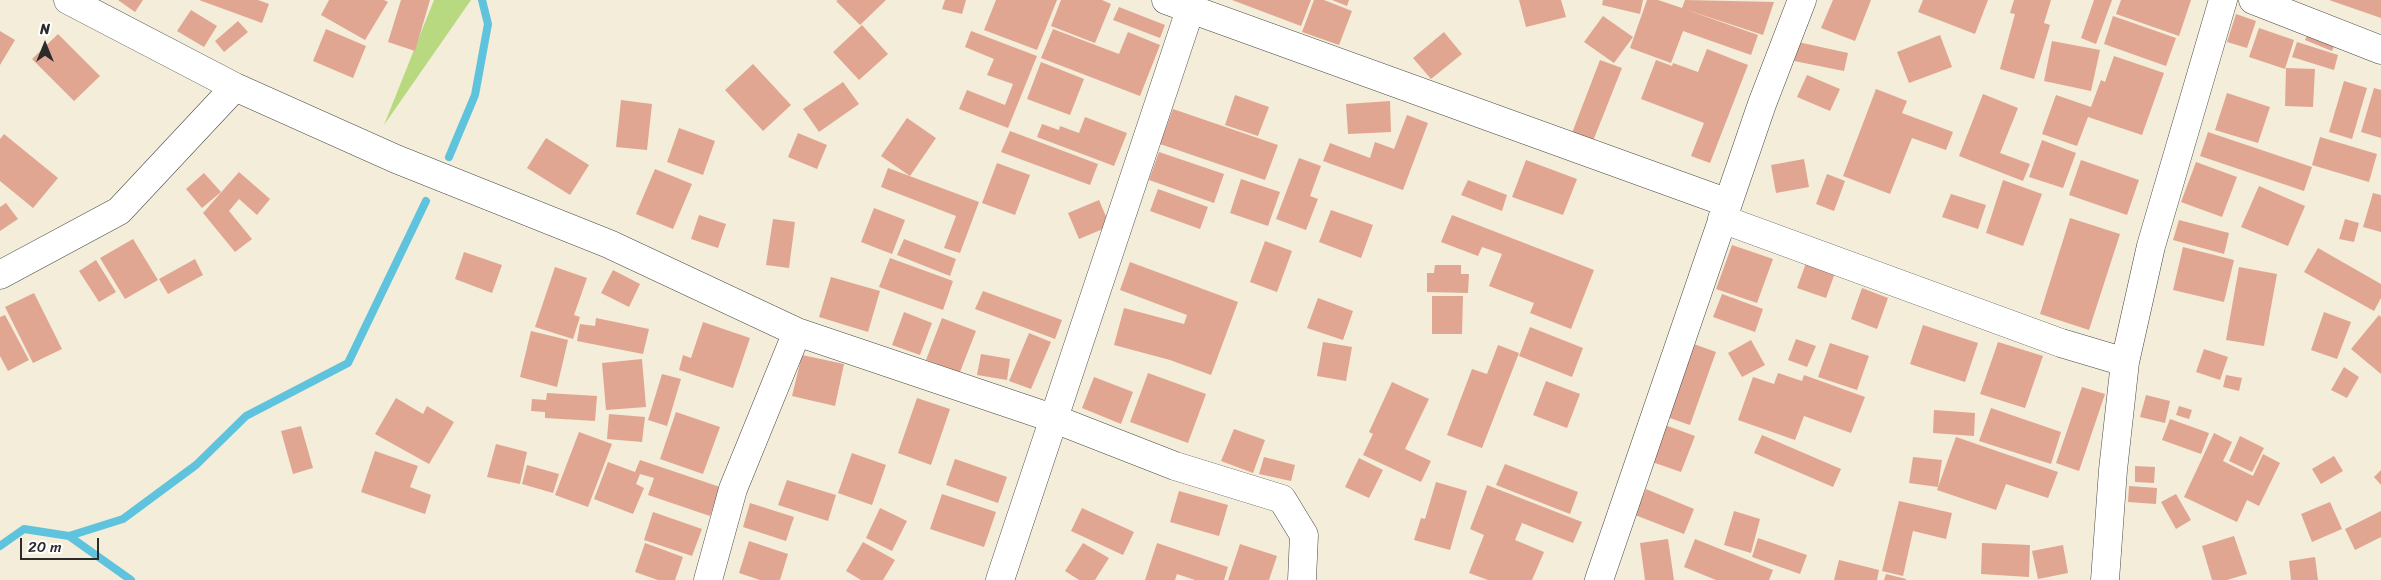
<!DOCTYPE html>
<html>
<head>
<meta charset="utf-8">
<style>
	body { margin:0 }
	#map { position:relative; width:2381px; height:580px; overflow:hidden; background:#f3edd9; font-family:Sriracha,sans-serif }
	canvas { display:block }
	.north { position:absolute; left:20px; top:20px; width:50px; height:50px; -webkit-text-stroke:4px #fff; paint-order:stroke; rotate:0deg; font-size:14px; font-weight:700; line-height:20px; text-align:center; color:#2b2b2b }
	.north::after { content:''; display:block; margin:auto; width:18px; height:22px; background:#2b2b2b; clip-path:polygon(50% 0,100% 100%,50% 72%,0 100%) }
	.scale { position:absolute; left:20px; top:538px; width:79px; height:22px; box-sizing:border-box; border:2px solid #2b2b2b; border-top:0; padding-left:6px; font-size:15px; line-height:18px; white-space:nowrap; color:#2b2b2b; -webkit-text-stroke:4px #fff; paint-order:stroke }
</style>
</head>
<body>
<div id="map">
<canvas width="2381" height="580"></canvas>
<div class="north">N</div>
<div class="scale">20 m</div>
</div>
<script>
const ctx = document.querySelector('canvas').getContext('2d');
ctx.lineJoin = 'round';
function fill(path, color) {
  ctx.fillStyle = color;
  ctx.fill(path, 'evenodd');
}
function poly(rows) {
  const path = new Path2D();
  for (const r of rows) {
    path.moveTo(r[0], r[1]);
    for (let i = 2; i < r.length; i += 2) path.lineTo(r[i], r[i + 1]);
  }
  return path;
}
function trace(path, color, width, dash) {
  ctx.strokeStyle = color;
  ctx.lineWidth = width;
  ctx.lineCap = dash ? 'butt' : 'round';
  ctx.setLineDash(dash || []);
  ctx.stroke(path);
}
const green = poly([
	[434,0,471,0,384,125]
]);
const stream = poly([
	[449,157,475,95,488,24,482,0],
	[69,536,123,519,196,465,246,416,348,363,426,201],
	[0,546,24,529,69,536,131,580]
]);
const building = poly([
	[118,0,143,0,135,12],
	[199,0,258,0,269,4,262,23],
	[329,0,384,0,388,2,365,40,321,15],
	[401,0,430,0,415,51,388,42],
	[838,0,886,0,860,25,836,1],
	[945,0,966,0,962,14,942,9],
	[996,0,1057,0,1037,50,984,30],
	[1061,0,1102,0,1111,4,1095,43,1051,26],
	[1232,0,1311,0,1301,26],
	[1314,0,1324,0,1352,11,1339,45,1302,32],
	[1332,0,1349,0,1347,6],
	[1519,0,1561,0,1566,17,1526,27],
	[1603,0,1643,0,1640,14,1602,5],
	[1647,0,1658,0,1682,8,1685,0,1774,2,1763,35,1684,9,1758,35,1751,55,1683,31,1671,63,1630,48],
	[1833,0,1871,0,1855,41,1821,28],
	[1923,0,1988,0,1975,34,1918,12],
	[2014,0,2051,0,2044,23,2050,25,2034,79,2000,69,2015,14,2010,13],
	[2094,0,2112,0,2096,44,2081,38],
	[2121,0,2191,0,2179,36,2116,14],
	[2329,0,2381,0,2381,18],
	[1119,7,1165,25,1160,38,1113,20],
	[191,10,217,26,204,47,177,31],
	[2236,14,2256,21,2247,48,2227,42],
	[1603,16,1633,37,1614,63,1584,42],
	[2113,16,2176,38,2166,66,2104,44],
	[238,21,248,32,224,52,215,41],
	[862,25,888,54,859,80,833,52],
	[2259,28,2294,40,2285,69,2249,57],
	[2310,28,2337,39,2332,51,2305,40],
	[326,29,366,46,353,78,313,61],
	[1053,29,1119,54,1128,32,1160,45,1140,96,1041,58],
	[0,31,15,40,0,65],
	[971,31,1037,56,1008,128,959,109,967,90,1005,105,1013,84,987,75,994,59,965,47],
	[1444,32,1462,54,1431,79,1413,58],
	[58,34,100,76,74,101,32,59],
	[1940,35,1952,67,1909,83,1897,52],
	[2052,41,2100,50,2091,91,2044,81],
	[1798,42,1848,53,1844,71,1794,61],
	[2297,42,2338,55,2334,70,2292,57],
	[1707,49,1748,65,1710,163,1691,156,1704,123,1641,99,1656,60,1672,66,1673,63,1698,72],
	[2114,56,2164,73,2142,135,2088,117,2077,146,2042,134,2056,95,2091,107,2101,80,2105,82],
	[1600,60,1622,68,1593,141,1572,133],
	[1041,62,1084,79,1070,115,1027,99],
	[753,64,791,105,763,131,725,90],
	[2286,68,2315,69,2313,107,2285,106],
	[1807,75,1840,89,1830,111,1797,97],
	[2344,81,2367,88,2352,139,2329,132],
	[843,82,859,104,819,132,803,109],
	[2374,88,2381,90,2381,138,2361,132],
	[1876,89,1907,101,1902,113,1953,132,1946,150,1912,138,1890,194,1843,176],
	[2227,93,2270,107,2258,143,2215,130],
	[1983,94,2018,108,2000,153,2030,164,2023,181,1959,156],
	[1235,95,1269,107,1258,136,1225,125],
	[621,100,652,104,647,150,616,147],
	[1390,101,1391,132,1348,134,1346,104],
	[1173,109,1278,145,1265,180,1160,144],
	[1407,115,1428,123,1403,190,1323,161,1330,143,1370,158,1375,142,1394,149],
	[1085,117,1127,133,1114,166,1037,137,1042,124,1059,130,1060,126,1079,133],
	[907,118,936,138,910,176,881,156],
	[679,128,715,141,703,175,667,162],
	[1010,131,1098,164,1090,185,1001,152],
	[2208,132,2312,167,2304,191,2200,156],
	[798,133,827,145,817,169,788,157],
	[4,134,58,178,33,208,0,181,0,139],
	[2320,137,2377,154,2369,182,2312,165],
	[546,138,589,165,570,195,527,168],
	[2042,140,2076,153,2063,188,2029,177],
	[1159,152,1224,174,1214,203,1149,180],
	[1299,158,1321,166,1310,196,1318,199,1306,230,1276,219],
	[1804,159,1809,187,1776,193,1771,165],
	[1526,160,1577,179,1563,215,1512,197],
	[2081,160,2139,180,2127,215,2069,195],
	[2196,162,2237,177,2222,217,2181,202],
	[997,163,1030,175,1015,215,982,203],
	[888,168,979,202,960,253,944,248,956,216,881,187],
	[655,169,692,184,673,229,636,214],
	[239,172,270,199,257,215,239,199,229,211,252,239,235,252,203,213],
	[204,173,221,192,202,208,186,189],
	[1827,174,1845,181,1834,211,1816,204],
	[1241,179,1280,192,1268,226,1230,213],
	[1468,180,1507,195,1502,211,1461,195],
	[2003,180,2042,194,2023,246,1986,233],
	[2259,186,2305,206,2288,246,2241,227],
	[1158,189,1208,207,1200,229,1150,211],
	[2373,193,2381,195,2381,232,2363,227],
	[1951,194,1986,205,1978,229,1942,217],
	[1099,200,1110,226,1079,239,1068,213],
	[6,203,18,219,0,231,0,207],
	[874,208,905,220,892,254,861,242],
	[1331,210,1373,225,1361,258,1319,242],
	[699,215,726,224,718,248,691,239],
	[1452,215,1594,270,1571,329,1530,313,1534,303,1489,286,1502,254,1482,247,1478,256,1441,242],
	[2070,218,2120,234,2089,330,2040,314],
	[773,219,795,222,789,268,766,265],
	[2345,219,2359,223,2354,242,2339,239],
	[2179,220,2229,233,2224,254,2173,240],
	[133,239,158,280,125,299,100,258],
	[904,239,956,259,950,276,897,255],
	[1265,241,1292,251,1277,292,1250,282],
	[1732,245,1773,259,1757,303,1716,289],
	[2183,247,2234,260,2224,302,2173,290],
	[2318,248,2381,284,2381,298,2374,311,2304,272],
	[464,252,502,265,492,293,455,279],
	[890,258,953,281,943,310,879,287],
	[195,259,203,275,168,294,159,279],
	[96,260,116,292,99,302,79,271],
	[1807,260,1836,270,1826,298,1797,288],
	[1130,262,1238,302,1211,375,1170,360,1114,345,1124,308,1184,324,1187,315,1120,290],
	[1435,265,1461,265,1461,274,1469,274,1468,293,1427,292,1427,273,1434,273],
	[555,267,587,278,574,315,580,317,573,339,535,327],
	[2239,267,2277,274,2264,346,2226,340],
	[613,270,640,284,629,307,601,293],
	[831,277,880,291,868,332,819,317],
	[1862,288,1888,298,1877,329,1851,319],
	[983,291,1062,320,1055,339,975,309],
	[34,293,62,349,33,363,5,307],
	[1722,294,1763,309,1755,332,1713,317],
	[1432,296,1463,296,1462,334,1432,334],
	[1318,298,1353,311,1343,340,1307,328],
	[904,312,932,323,920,355,892,345],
	[2324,312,2351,322,2337,359,2311,350],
	[5,315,29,360,8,371,0,356,0,317],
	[2379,315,2381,317,2381,374,2351,349],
	[596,318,649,329,643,354,577,341,580,324,595,326],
	[942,318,976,331,960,372,926,360],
	[703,322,750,338,733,388,679,370,683,355,691,358],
	[1923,325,1978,343,1965,382,1910,364],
	[1530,327,1583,348,1572,377,1519,356],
	[531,331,568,340,557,387,520,377],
	[1029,333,1051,342,1031,389,1009,381],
	[1796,339,1816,346,1807,367,1788,360],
	[1751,340,1765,365,1742,377,1728,353],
	[1323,342,1352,347,1346,381,1317,376],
	[1998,342,2043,356,2025,408,1980,394],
	[1691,343,1716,352,1690,425,1664,416],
	[1830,343,1869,356,1857,390,1818,377],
	[1498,345,1519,353,1482,448,1447,435,1472,369,1487,374],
	[2204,349,2228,357,2220,380,2196,372],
	[981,354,1010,359,1007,380,977,375],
	[802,355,844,364,835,406,792,396],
	[642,359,646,407,606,410,602,363],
	[2344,367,2359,377,2347,398,2331,390],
	[1148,373,1206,394,1188,443,1130,422],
	[1778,373,1802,381,1804,375,1865,397,1851,433,1804,416,1795,440,1738,420,1753,377,1774,384],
	[662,374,681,379,667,426,648,420],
	[2226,375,2242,378,2239,391,2223,387],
	[1094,377,1133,392,1121,424,1082,408],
	[1546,381,1580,394,1567,428,1533,415],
	[1392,382,1429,399,1405,449,1431,461,1421,482,1363,455,1373,434,1369,432],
	[2082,387,2105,394,2079,471,2056,463],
	[547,393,597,396,595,421,545,418,545,412,531,411,532,399,546,400],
	[2146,395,2170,401,2165,423,2140,417],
	[396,398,423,414,427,406,454,422,429,464,375,434],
	[917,398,950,409,931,465,898,453],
	[2179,406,2192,410,2189,419,2176,415],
	[1991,408,2061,432,2051,464,1979,441],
	[1934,410,1975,413,1974,436,1933,433],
	[676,412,720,427,703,474,660,459],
	[609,414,645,417,642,442,607,439],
	[2170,419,2209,433,2201,454,2162,440],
	[1665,425,1695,436,1681,472,1652,462],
	[301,426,313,468,293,474,281,431],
	[1234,429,1265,440,1253,473,1221,461],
	[579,432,612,444,588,507,555,495],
	[2214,433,2232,442,2223,461,2253,476,2263,454,2280,463,2259,506,2247,500,2237,522,2184,497],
	[1762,435,1841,469,1833,487,1754,453],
	[2240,436,2264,448,2252,472,2229,461],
	[1956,437,2058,472,2048,498,2006,484,1996,510,1937,490],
	[496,444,527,452,520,484,487,477],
	[375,451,418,466,410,487,431,495,425,514,361,492],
	[852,453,886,465,872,505,838,493],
	[2334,456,2343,471,2321,484,2312,469],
	[1264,457,1295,465,1291,481,1259,474],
	[1913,457,1942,460,1938,487,1909,483],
	[1359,458,1383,470,1369,498,1345,487],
	[955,459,1007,477,998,503,946,485],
	[640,460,720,487,710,516,648,495,654,478,640,474,636,484,644,488,633,514,594,499,608,462,635,472],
	[1505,464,1578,492,1570,514,1496,485],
	[527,465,559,474,553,493,522,484],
	[2135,466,2155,467,2154,483,2135,482],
	[2381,470,2381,485,2374,477],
	[787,480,836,495,828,521,778,505],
	[1436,482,1467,491,1450,550,1414,540,1421,518,1425,519],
	[1487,485,1582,522,1573,543,1522,523,1515,540,1544,552,1532,580,1488,580,1469,573,1484,535,1470,529],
	[2129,486,2157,488,2156,504,2128,502],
	[1646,489,1694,509,1684,534,1635,515],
	[1179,491,1228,505,1219,536,1170,522],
	[942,494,996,512,984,547,930,529],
	[2176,494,2191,520,2176,529,2161,502],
	[1899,501,1952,513,1946,539,1913,531,1903,576,1882,571],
	[2330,502,2342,529,2312,542,2301,514],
	[750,503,794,517,786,541,743,527],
	[880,508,907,521,892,551,866,538],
	[1082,508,1134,532,1123,555,1071,531],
	[1734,511,1760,519,1751,553,1724,545],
	[2381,511,2381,537,2355,550,2345,529],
	[653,512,702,529,692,556,644,540],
	[2234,536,2247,574,2227,580,2212,580,2202,546],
	[1758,538,1807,555,1800,574,1752,557],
	[1668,539,1674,580,1645,580,1640,543],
	[1695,539,1773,570,1769,580,1716,580,1684,567],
	[749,541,788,554,780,580,760,580,739,573],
	[863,542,895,560,883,580,861,580,846,571],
	[645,543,683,557,675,580,658,580,635,572],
	[1083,543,1109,558,1095,580,1079,580,1065,571],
	[1157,543,1228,567,1224,580,1195,580,1177,574,1175,580,1145,580],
	[1982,543,2030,545,2029,577,1981,574],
	[1240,544,1277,556,1269,580,1228,580],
	[2063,545,2068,573,2038,579,2032,551],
	[2315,557,2318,580,2291,580,2289,561],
	[1839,560,1879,570,1877,580,1834,580],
	[1886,574,1906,579,1906,580,1884,580]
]);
const street = poly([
	[68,0,235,87,396,159,609,244,797,332,1052,418,1175,466,1282,499,1304,535,1302,580],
	[1166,0,1728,203],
	[2253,0,2381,50],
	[1722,219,2061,343,2125,362],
	[0,275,119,211,235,87],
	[708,580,733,489,797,332],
	[1000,580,1190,10],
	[1599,580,1762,104,1802,0],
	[2105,580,2113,470,2125,362,2151,246,2223,0]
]);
fill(green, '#b8d980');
trace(stream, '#5fc3dd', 8);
fill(building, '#e1a691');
trace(street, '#494845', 29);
trace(street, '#fff', 28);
</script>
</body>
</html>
